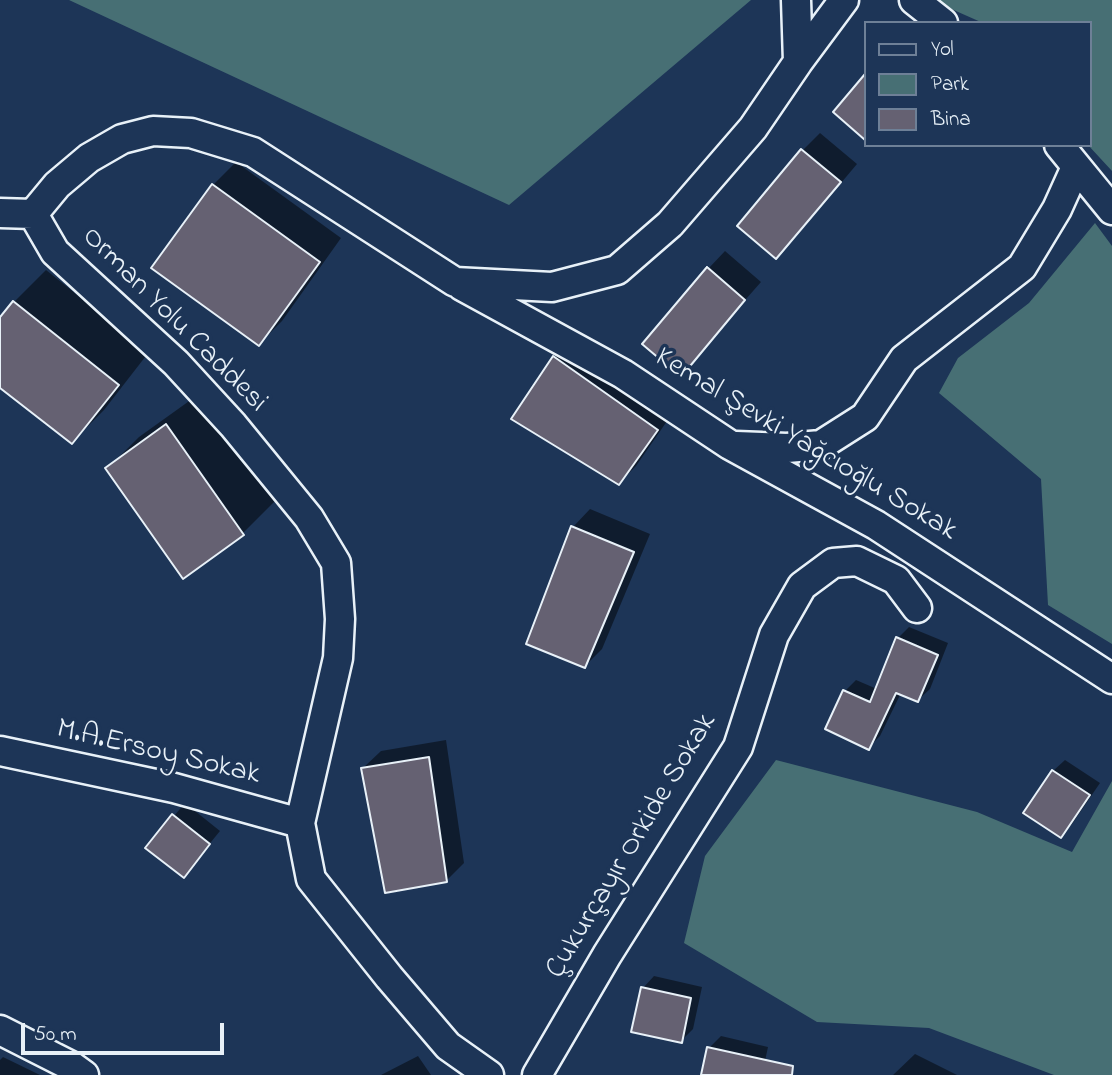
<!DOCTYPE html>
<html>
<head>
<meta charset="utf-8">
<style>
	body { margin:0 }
	#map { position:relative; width:1112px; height:1075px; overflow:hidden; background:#1d3557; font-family:"Indie Flower",sans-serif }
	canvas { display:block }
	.legend { position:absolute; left:864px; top:21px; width:228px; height:126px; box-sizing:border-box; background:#1d3557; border:2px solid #6e8097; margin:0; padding:9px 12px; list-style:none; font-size:21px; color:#e8f1f8 }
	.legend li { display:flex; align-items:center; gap:14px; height:35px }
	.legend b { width:35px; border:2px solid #6e8097 }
	.scale { position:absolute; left:21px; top:1023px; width:203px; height:32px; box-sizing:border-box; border:4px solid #e8f1f8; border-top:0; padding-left:9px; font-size:21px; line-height:24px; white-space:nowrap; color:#e8f1f8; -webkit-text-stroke:5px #1d3557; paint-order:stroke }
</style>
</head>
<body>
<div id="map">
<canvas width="1112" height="1075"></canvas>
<ul class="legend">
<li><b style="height:9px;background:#1d3557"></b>Yol</li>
<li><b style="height:19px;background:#476f74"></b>Park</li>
<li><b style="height:19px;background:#656172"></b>Bina</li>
</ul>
<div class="scale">50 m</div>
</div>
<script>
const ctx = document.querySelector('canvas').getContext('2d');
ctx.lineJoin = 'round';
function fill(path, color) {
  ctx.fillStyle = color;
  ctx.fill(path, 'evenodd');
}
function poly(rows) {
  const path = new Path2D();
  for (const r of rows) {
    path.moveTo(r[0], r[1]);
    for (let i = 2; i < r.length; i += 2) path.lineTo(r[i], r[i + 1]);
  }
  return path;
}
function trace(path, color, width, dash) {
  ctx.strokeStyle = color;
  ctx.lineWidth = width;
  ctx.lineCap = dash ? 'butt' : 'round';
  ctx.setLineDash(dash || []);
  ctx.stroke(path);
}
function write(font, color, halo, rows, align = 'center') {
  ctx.font = font + ' "Indie Flower",sans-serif';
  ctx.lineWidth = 7;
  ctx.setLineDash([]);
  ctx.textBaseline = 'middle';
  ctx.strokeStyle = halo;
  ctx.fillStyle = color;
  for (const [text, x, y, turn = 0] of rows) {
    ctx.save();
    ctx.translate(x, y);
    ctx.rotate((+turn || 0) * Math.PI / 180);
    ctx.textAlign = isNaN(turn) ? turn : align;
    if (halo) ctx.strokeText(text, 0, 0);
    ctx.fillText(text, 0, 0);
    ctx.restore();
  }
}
const green = poly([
	[69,0,751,0,509,205],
	[931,0,1112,0,1112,171,1088,145,1089,23,983,23],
	[1095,223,1112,246,1112,644,1048,605,1041,479,939,393,958,358,1029,303],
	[776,760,977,812,1072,852,1112,781,1112,1075,1054,1075,929,1028,817,1022,684,943,705,856]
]);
const shadow = poly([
	[820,133,857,164,793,240,776,257,739,226,803,150],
	[236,162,341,238,282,321,259,344,154,268,213,185],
	[725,251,761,282,680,374,708,269],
	[46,270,149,352,104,410,72,442,0,385,0,320,14,302],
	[571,340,674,411,636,466,619,483,554,358],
	[199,394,275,501,243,533,183,576,107,469,139,437],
	[590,509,650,534,602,649,585,666,529,643,573,527],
	[909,627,948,643,930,689,918,700,901,693,880,736,868,748,845,691,856,680,877,689,898,638],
	[446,740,464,863,446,881,363,768,381,751],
	[1065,760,1100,783,1072,824,1061,836,1053,771],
	[185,803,220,831,184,875,148,847],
	[654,976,702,987,693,1029,681,1041,643,988],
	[721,1036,768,1047,762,1075,703,1075,709,1048],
	[915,1054,957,1075,893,1075],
	[418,1056,431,1075,381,1075],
	[3,1057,40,1075,0,1075,0,1060]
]);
const building = poly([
	[865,74,865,140,833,112,865,74],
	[801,149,841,182,776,259,737,226,801,149],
	[212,184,320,262,259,346,151,268,212,184],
	[707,267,745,300,681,377,642,344,707,267],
	[13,301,119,385,72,444,0,388,0,317,13,301],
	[553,356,658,430,619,485,511,419,553,356],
	[166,424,244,535,183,579,105,468,166,424],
	[571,526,634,552,585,668,526,644,571,526],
	[896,637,938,655,918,702,896,693,869,750,825,729,843,690,870,702,896,637],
	[429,757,447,882,385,893,361,768,429,757],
	[1052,770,1090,795,1061,838,1023,813,1052,770],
	[172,814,210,844,184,878,145,848,172,814],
	[641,987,691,998,682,1043,631,1032,641,987],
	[707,1047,793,1066,792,1075,701,1075,707,1047]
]);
const minor = poly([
	[914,0,943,23],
	[798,62,844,0],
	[1059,145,1112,210],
	[0,213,33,214],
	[33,214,55,252,176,363,233,425,309,518,336,563,340,619,338,658,300,823,311,879,389,977,448,1046,489,1075],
	[33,214,57,185,89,158,122,139,153,131,191,133,253,152,455,282,552,287,617,270,670,224,753,128,798,62,796,0],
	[462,286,623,374,730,445,876,525,1112,679],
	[736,446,787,448,821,445,865,417,904,359,1022,267,1057,209,1076,167],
	[0,751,174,788,300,823],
	[0,1030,73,1067,84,1075],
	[537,1075,607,955,738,747,774,635,802,586,833,563,857,561,896,580,917,608]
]);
const streetNames = [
	["Orman Yolu Caddesi",173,321,45],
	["Kemal Şevki Yağcıoğlu Sokak",805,446,31],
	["M.A.Ersoy Sokak",158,754,13],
	["Çukurçayır Orkide Sokak",633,847,-59]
];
fill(green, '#476f74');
fill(shadow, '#0007');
fill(building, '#656172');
trace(building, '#e8f1f8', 2);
trace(minor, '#e8f1f8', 33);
trace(minor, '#1d3557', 28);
write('30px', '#e8f1f8', '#1d3557', streetNames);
</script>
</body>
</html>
